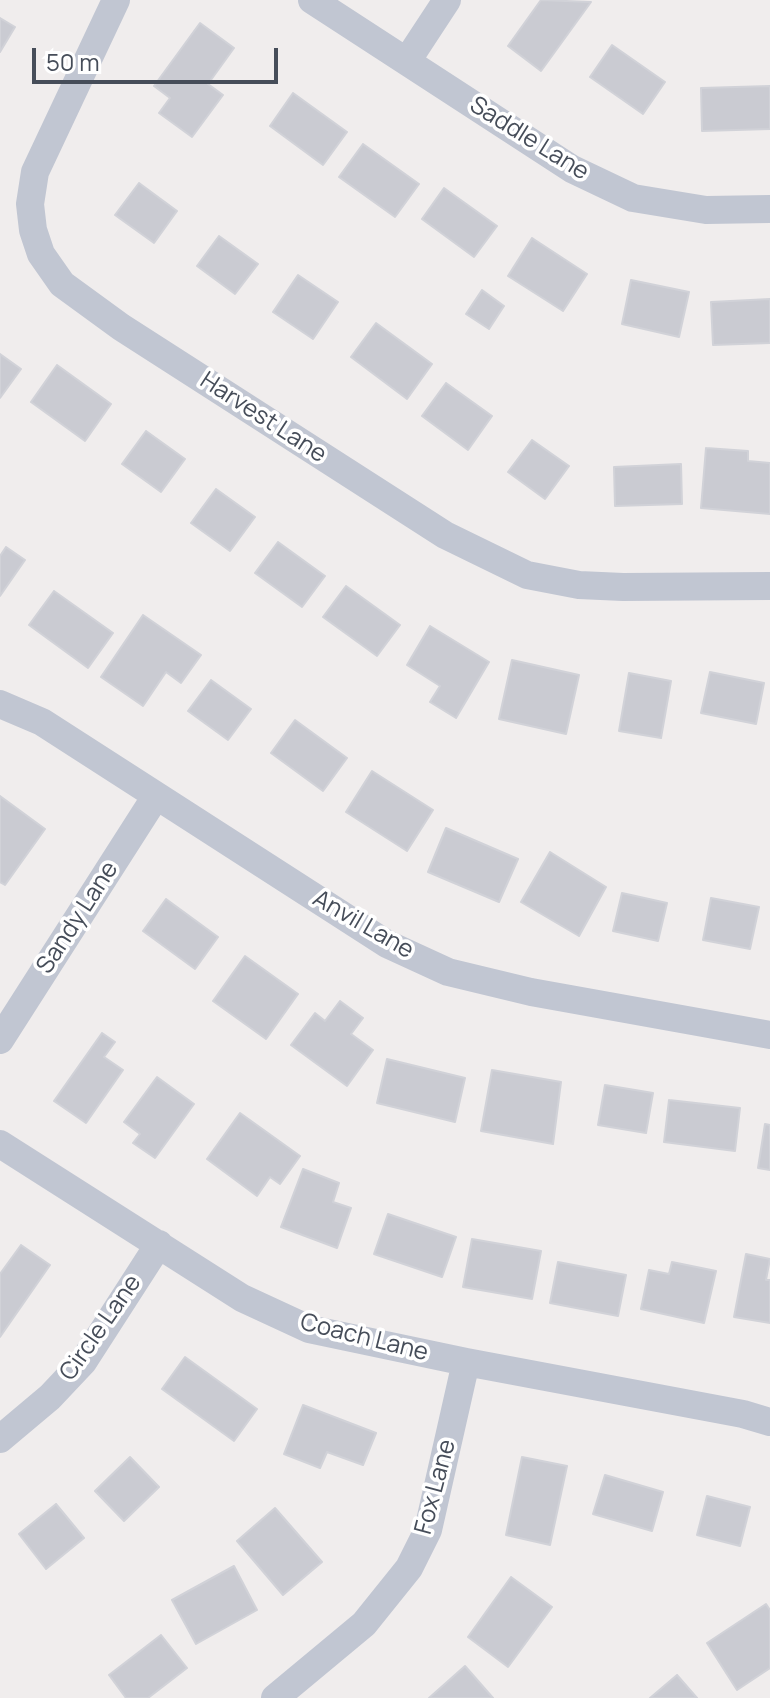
<!DOCTYPE html>
<html>
<head>
<meta charset="utf-8">
<style>
	body { margin:0 }
	#map { position:relative; width:770px; height:1698px; overflow:hidden; background:#f0eded; font-family:Manrope,sans-serif }
	canvas { display:block }
	.scale { position:absolute; left:32px; top:48px; width:246px; height:36px; box-sizing:border-box; border:4px solid #464d59; border-top:0; padding-left:10px; font-size:24px; line-height:28px; white-space:nowrap; color:#464d59; -webkit-text-stroke:6px #fff; paint-order:stroke }
</style>
</head>
<body>
<div id="map">
<canvas width="770" height="1698"></canvas>
<div class="scale">50 m</div>
</div>
<script>
const ctx = document.querySelector('canvas').getContext('2d');
ctx.lineJoin = 'round';
function fill(path, color) {
  ctx.fillStyle = color;
  ctx.fill(path, 'evenodd');
}
function poly(rows) {
  const path = new Path2D();
  for (const r of rows) {
    path.moveTo(r[0], r[1]);
    for (let i = 2; i < r.length; i += 2) path.lineTo(r[i], r[i + 1]);
  }
  return path;
}
function trace(path, color, width, dash) {
  ctx.strokeStyle = color;
  ctx.lineWidth = width;
  ctx.lineCap = dash ? 'butt' : 'round';
  ctx.setLineDash(dash || []);
  ctx.stroke(path);
}
function write(font, color, halo, rows, align = 'center') {
  ctx.font = font + ' Manrope,sans-serif';
  ctx.lineWidth = 7;
  ctx.setLineDash([]);
  ctx.textBaseline = 'middle';
  ctx.strokeStyle = halo;
  ctx.fillStyle = color;
  for (const [text, x, y, turn = 0] of rows) {
    ctx.save();
    ctx.translate(x, y);
    ctx.rotate((+turn || 0) * Math.PI / 180);
    ctx.textAlign = isNaN(turn) ? turn : align;
    if (halo) ctx.strokeText(text, 0, 0);
    ctx.fillText(text, 0, 0);
    ctx.restore();
  }
}
const building = poly([
	[541,0,591,2,541,71,508,46,541,0],
	[0,18,15,27,0,52,0,18],
	[200,23,234,48,208,84,223,95,192,137,159,113,170,98,154,86,200,23],
	[612,45,665,82,643,114,590,77,612,45],
	[770,86,770,129,702,131,701,88,770,86],
	[293,93,347,132,323,165,270,126,293,93],
	[363,144,419,184,395,217,339,177,363,144],
	[139,183,177,211,154,243,115,215,139,183],
	[444,188,497,226,474,257,422,219,444,188],
	[219,236,258,264,235,294,197,266,219,236],
	[532,238,587,274,563,311,508,276,532,238],
	[298,275,338,302,313,339,273,312,298,275],
	[631,280,689,292,679,337,622,324,631,280],
	[482,290,504,306,489,329,466,314,482,290],
	[770,299,770,343,713,345,711,302,770,299],
	[376,323,432,364,407,399,351,357,376,323],
	[0,354,21,369,0,398,0,354],
	[57,365,111,404,85,441,31,402,57,365],
	[446,383,492,416,468,450,422,416,446,383],
	[146,431,185,459,161,492,122,464,146,431],
	[532,440,569,466,545,499,508,472,532,440],
	[706,448,748,451,748,461,770,463,770,514,701,508,706,448],
	[681,464,682,504,615,506,614,467,681,464],
	[216,489,255,517,230,551,191,523,216,489],
	[278,542,325,576,302,607,255,573,278,542],
	[6,547,25,560,0,596,0,556,6,547],
	[346,586,400,625,377,656,323,617,346,586],
	[54,591,113,633,88,668,29,625,54,591],
	[143,615,201,655,181,683,166,672,143,706,101,677,143,615],
	[430,626,489,662,456,718,430,702,440,686,407,665,430,626],
	[512,660,579,675,566,734,499,719,512,660],
	[710,672,764,683,756,724,701,713,710,672],
	[629,673,671,681,661,738,619,731,629,673],
	[211,680,251,709,228,740,188,711,211,680],
	[295,720,347,758,323,791,271,753,295,720],
	[372,771,433,810,407,851,346,812,372,771],
	[0,796,45,829,5,885,0,882,0,796],
	[446,828,518,859,499,902,428,872,446,828],
	[550,852,606,887,579,936,521,902,550,852],
	[622,893,667,903,658,941,613,931,622,893],
	[711,898,759,907,750,949,703,940,711,898],
	[166,899,218,937,195,969,143,931,166,899],
	[245,956,298,994,266,1039,213,1001,245,956],
	[340,1001,363,1018,351,1034,373,1050,347,1086,291,1045,315,1013,325,1021,340,1001],
	[102,1033,115,1042,104,1057,123,1070,86,1123,54,1101,102,1033],
	[387,1059,465,1078,455,1122,377,1103,387,1059],
	[492,1070,561,1082,553,1144,481,1131,492,1070],
	[157,1077,194,1104,155,1158,133,1143,140,1134,124,1122,157,1077],
	[605,1085,653,1093,646,1133,598,1125,605,1085],
	[669,1100,740,1108,735,1151,664,1142,669,1100],
	[240,1113,300,1156,280,1184,270,1177,257,1196,207,1159,240,1113],
	[765,1124,770,1125,770,1170,758,1168,765,1124],
	[303,1169,339,1183,333,1202,351,1208,337,1248,281,1227,303,1169],
	[388,1214,456,1237,442,1277,374,1254,388,1214],
	[472,1239,541,1251,532,1299,463,1287,472,1239],
	[21,1245,50,1265,0,1337,0,1274,21,1245],
	[746,1254,770,1259,766,1280,770,1280,770,1323,734,1317,746,1254],
	[558,1262,626,1275,618,1316,550,1303,558,1262],
	[672,1262,716,1271,704,1323,641,1309,649,1270,669,1274,672,1262],
	[185,1357,257,1409,234,1441,162,1389,185,1357],
	[303,1405,376,1433,363,1465,327,1452,320,1468,284,1454,303,1405],
	[130,1457,159,1487,124,1521,95,1491,130,1457],
	[522,1457,567,1466,550,1545,506,1535,522,1457],
	[605,1475,663,1492,652,1531,593,1514,605,1475],
	[707,1496,750,1507,740,1546,697,1535,707,1496],
	[56,1504,84,1538,46,1569,19,1534,56,1504],
	[275,1508,322,1562,283,1595,237,1541,275,1508],
	[234,1566,257,1610,196,1644,172,1600,234,1566],
	[511,1577,552,1607,508,1667,468,1637,511,1577],
	[766,1604,770,1610,770,1668,737,1690,707,1643,766,1604],
	[161,1635,187,1668,148,1698,126,1698,109,1675,161,1635],
	[465,1666,493,1698,429,1698,465,1666],
	[677,1675,697,1698,650,1698,677,1675]
]);
const street = poly([
	[116,0,35,172,30,204,33,230,41,254,62,284,121,327,445,535,527,575,579,585,623,587,770,586],
	[312,0,572,169,633,198,706,210,770,209],
	[407,61,447,0],
	[0,704,42,722,387,944,448,972,531,992,770,1035],
	[0,1040,156,796],
	[0,1144,242,1298,309,1329,466,1362,743,1414,770,1422],
	[0,1439,50,1397,83,1362,159,1244],
	[275,1698,364,1624,409,1568,428,1530,466,1362]
]);
const streetNames = [
	["Saddle Lane",529,139,32],
	["Harvest Lane",263,418,33],
	["Sandy Lane",78,918,-57],
	["Anvil Lane",363,925,30],
	["Circle Lane",101,1328,-55],
	["Coach Lane",364,1338,14],
	["Fox Lane",436,1487,-75]
];
fill(building, '#cacbd2');
trace(building, '#d1d2d8', 2);
trace(street, '#c1c6d2', 28);
write('24px', '#464d59', '#fff', streetNames);
</script>
</body>
</html>
